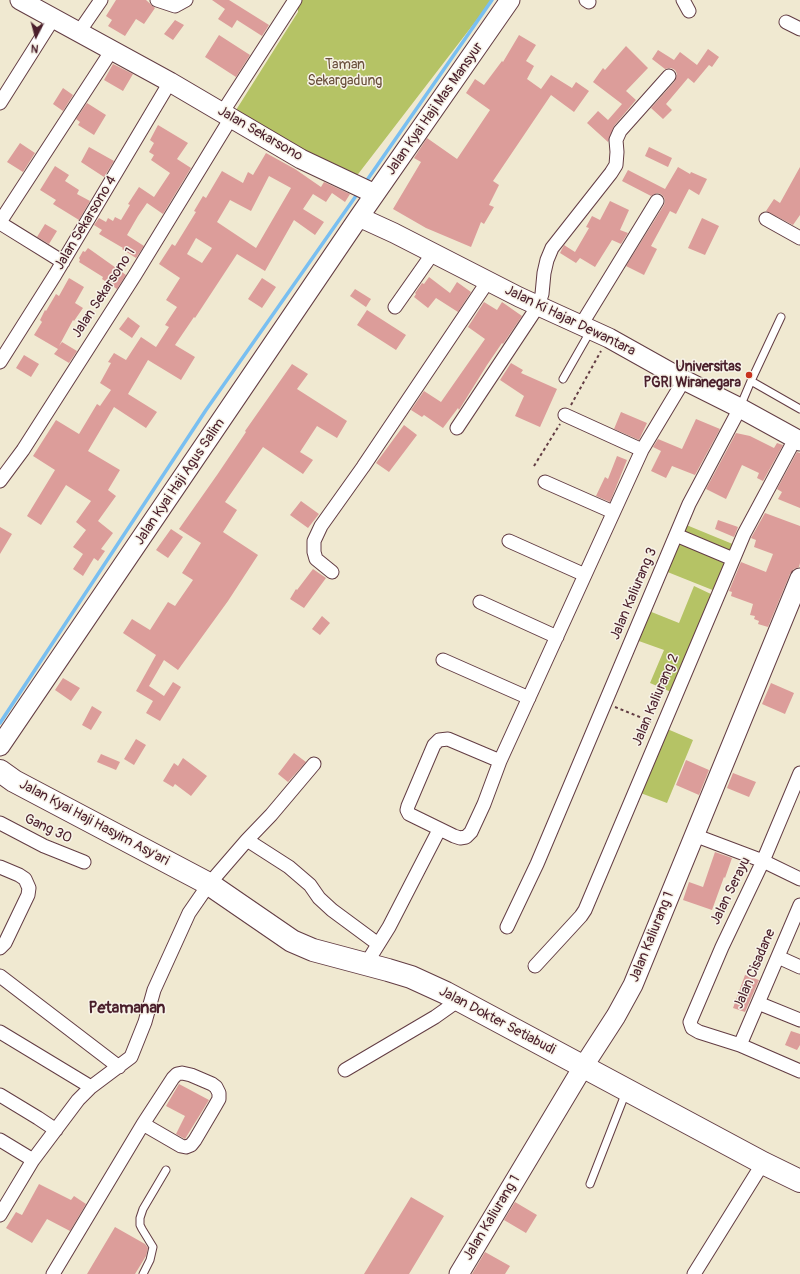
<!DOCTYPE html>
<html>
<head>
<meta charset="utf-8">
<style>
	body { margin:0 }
	#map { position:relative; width:800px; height:1274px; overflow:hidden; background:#f0e9d1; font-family:Pangolin,sans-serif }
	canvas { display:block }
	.north { position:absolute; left:16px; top:16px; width:40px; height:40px; -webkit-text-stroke:3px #f7f3e8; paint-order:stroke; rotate:186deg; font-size:11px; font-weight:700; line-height:16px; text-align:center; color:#4a1f2b }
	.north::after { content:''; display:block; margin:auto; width:14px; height:18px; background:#4a1f2b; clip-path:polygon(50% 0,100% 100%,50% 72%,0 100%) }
</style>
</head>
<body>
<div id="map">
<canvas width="800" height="1274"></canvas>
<div class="north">N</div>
</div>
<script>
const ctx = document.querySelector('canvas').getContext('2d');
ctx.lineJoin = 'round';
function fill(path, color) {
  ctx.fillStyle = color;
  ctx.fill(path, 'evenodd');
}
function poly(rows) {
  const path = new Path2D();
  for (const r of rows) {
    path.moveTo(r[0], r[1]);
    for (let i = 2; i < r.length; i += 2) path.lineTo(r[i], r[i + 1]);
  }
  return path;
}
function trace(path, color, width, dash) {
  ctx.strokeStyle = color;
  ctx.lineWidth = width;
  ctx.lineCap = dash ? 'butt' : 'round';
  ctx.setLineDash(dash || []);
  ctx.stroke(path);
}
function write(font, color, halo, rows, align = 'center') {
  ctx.font = font + ' Pangolin,sans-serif';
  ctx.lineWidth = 3;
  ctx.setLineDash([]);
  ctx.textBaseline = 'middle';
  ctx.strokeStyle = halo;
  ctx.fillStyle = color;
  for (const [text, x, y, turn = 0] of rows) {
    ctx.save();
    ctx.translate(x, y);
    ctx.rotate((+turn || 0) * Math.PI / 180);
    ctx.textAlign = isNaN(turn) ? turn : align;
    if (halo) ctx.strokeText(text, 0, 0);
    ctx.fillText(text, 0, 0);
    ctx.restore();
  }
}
const green = poly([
	[298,0,492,0,352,182,231,118,298,12],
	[684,524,735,545,715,591,665,571],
	[694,586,713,595,671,692,650,683,664,650,636,640,649,611,679,623],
	[665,728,693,740,667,803,638,792]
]);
const stream = poly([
	[365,183,492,0],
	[0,723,206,410,358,193]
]);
const building = poly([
	[116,0,146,0,155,8,144,24,136,19,125,36,108,26,112,20,106,16],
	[212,0,229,0,269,25,262,36,237,20,232,28,218,19,225,9],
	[175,20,184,25,173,40,164,34],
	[219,35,250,55,236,77,205,57],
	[519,35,536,45,526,61,534,66,527,79,541,89,551,75,572,88,576,82,589,91,574,112,551,95,493,181,499,185,489,205,494,207,484,224,481,222,471,247,426,228,393,209,421,162,414,158,427,138,457,159,490,110,466,93,475,79,484,85,502,61,503,62],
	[626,46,648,68,626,91,636,100,614,126,608,142,587,123,598,111,608,120,622,104,593,82,603,68,605,70],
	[708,49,719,57,712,67,709,65,694,83,688,78,666,104,672,110,663,119,651,108,675,81,677,74,675,70,671,68,665,69,652,59,658,50,674,60,680,52,697,65],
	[113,64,133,74,123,91,104,80],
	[63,88,73,95,63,111,53,104],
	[87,103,106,115,94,135,78,125,80,122,76,119],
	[158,125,188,143,177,159,191,168,163,214,147,203,138,216,127,235,144,246,136,258,122,249,123,248,99,234,102,230,94,225,99,218,106,222,108,218,113,221,115,217,121,220,130,205,128,204,139,187,154,197,170,173,151,160,154,155,149,152,154,143,150,140],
	[20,143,35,153,23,172,7,162],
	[89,147,114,161,104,177,81,162],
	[649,147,672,158,668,167,645,156],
	[266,153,295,169,321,187,324,182,350,194,345,202,332,193,326,202,313,194,303,209,324,222,315,235,294,220,265,271,237,254,195,318,194,317,175,345,195,357,181,380,148,360,128,394,157,412,146,428,114,407,88,451,120,470,108,490,116,496,98,521,113,533,101,549,105,551,98,561,94,558,83,576,73,569,83,554,73,547,86,530,76,522,91,501,66,485,41,525,27,516,55,470,33,456,56,420,79,434,97,404,100,406,111,390,100,383,111,363,108,362,114,353,126,360,141,337,156,347,169,327,165,325,177,307,166,300,180,278,159,264,172,244,175,246,196,212,194,211,203,196,206,198,222,171,243,183,248,172,253,175],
	[269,176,291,188,256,248,217,222,230,200,251,211],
	[196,238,212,248,202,263,187,254],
	[55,166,69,175,65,181,79,190,77,194,90,201,79,220,53,204,56,200,40,190],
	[678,167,690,174,691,172,707,179,699,195,689,189,676,214,670,211,651,246,657,249,644,275,626,266,664,205,665,201,664,197,661,194,657,193,651,196,622,181,628,170,665,189],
	[800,167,800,215,793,225,766,211,774,199,780,203],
	[610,201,629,210,620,230,628,233,621,244,612,240,595,267,580,258,576,263,560,253,564,245,575,252,589,228,586,227,592,216,600,220],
	[702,218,719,226,705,255,688,248],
	[45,224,57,231,49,244,37,237],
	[88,248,126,275,117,289,102,279,103,277,79,262,80,260,79,258,83,251,85,252],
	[429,277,450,293,457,282,471,292,458,312,436,298,428,308,414,297,416,294,415,293,422,283,424,284],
	[69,278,84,287,75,303,83,308,74,321,73,320,59,346,62,342,77,351,69,363,54,354,58,349,34,335,42,322,40,320,45,310,46,311,56,294,59,296],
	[262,278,276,287,262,308,248,299],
	[355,289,371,299,366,307,350,296],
	[484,302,497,310,502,302,522,316,503,344,502,343,487,365,459,410,458,408,443,428,424,415,422,417,411,410,424,391,441,402,485,339,468,327],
	[367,310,406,335,396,350,357,325],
	[128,317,140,326,132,338,119,329],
	[24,355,39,364,31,377,16,368],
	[511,363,523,370,521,373,557,389,540,427,515,416,524,396,500,380],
	[292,364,308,374,297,389,347,421,337,438,317,426,300,452,313,460,303,474,263,447,225,502,237,510,223,532,258,555,228,601,178,670,164,660,149,686,164,696,173,682,181,687,160,721,146,713,153,701,136,691,156,655,123,633,132,619,150,630,168,602,175,606,193,580,182,573,201,543,179,529,217,475,246,432,245,431],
	[621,412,647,423,639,440,614,429],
	[696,419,720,429,695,475,672,466,666,478,651,471,661,451,653,447,658,439,682,449],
	[404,425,417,435,389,472,376,463],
	[736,433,750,436,774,448,777,443,783,445,763,481,757,478,759,473,742,465,726,499,706,489],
	[797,452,800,453,800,508,778,499,782,492,777,489],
	[617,456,627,460,610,502,596,496,605,477,608,479],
	[301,501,319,514,308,528,290,515],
	[765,513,800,526,800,563,799,567,794,569,790,574,768,627,758,624,759,621,754,619,755,616,750,615,753,604,731,596,732,592,729,591,741,562,766,572,773,554,754,547,756,540,751,538],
	[718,520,738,527,734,537,715,529],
	[0,527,12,534,0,554],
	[171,529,183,537,168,558,156,550],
	[313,569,326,578,304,608,290,599,296,589,297,590],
	[322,616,330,623,320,635,312,629],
	[63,678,80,688,71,701,55,690],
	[771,683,794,693,785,714,762,704],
	[92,706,102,712,91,730,82,725],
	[136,739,146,745,134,765,124,759],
	[294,753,306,762,288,782,278,774],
	[101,754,120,762,116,770,97,762],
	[183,758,207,776,191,796,175,784,173,787,163,781,174,763,178,766],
	[686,760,709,770,699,795,676,785],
	[733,773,756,782,749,797,727,788],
	[715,852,732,858,725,878,724,877,712,910,683,900,689,882,703,887],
	[745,975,759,980,745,1012,733,1008],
	[791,1031,800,1034,800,1045,797,1050,785,1045],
	[179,1084,209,1100,185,1139,176,1134,185,1116,166,1106],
	[39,1184,71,1200,74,1196,86,1204,70,1231,47,1219,32,1243,6,1228,16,1212,22,1215],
	[411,1197,444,1216,409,1274,364,1274],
	[515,1202,537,1215,526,1233,504,1220],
	[115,1227,145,1244,148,1248,146,1256,135,1274,87,1274],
	[485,1252,510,1266,505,1274,472,1274]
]);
const path = poly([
	[571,405,601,351],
	[534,466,560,424],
	[615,707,652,722]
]);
const lane = poly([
	[563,379,591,330],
	[751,381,800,409],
	[740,407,751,381,781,317],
	[590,1184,626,1092],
	[143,1274,150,1260,153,1247,142,1229,140,1225,140,1218,143,1209,166,1170]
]);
const street = poly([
	[157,0,175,6,186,0],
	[586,0,589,2],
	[683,0,689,11],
	[786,22,800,29],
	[79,32,101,0],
	[0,103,53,19],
	[222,113,295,0],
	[766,219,800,238],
	[0,222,112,50],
	[0,223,63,262],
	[395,307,433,253],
	[581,325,657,201],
	[0,362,55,275,170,82],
	[565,415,642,450],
	[457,428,538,306,542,294,544,273,547,260,552,248,611,173,616,165,617,152,616,140,620,131,669,76],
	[0,481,23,450,135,275,231,118],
	[545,482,613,512],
	[676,535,733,559],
	[509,541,585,575],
	[332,572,316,559,314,552,314,541,321,526,363,467,488,281],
	[480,602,557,637],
	[443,660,529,698],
	[500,761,448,739,439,740,434,745,408,806,407,810,409,814,454,836,460,838,466,837,471,832,484,804,500,761,642,450,684,380],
	[800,773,763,861,722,947,690,1022,692,1028,699,1032,740,1045,800,1071],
	[0,823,44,846,84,862],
	[694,835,763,861,800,879],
	[247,840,289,867,310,885,319,898,332,910,378,944],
	[0,867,19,875,25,879,29,888,28,895,5,943,0,948],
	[507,927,537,864,689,504,740,408],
	[778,957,800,967],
	[366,964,389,927,439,830],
	[535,966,581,916,585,910,744,534,795,439],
	[0,976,119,1067],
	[758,1003,800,1020],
	[0,1032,91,1087],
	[740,1045,800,905],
	[345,1070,435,1017,459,1000],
	[0,1095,38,1118,56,1130],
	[0,1140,33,1160],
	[0,1215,33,1160,78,1100,91,1087,131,1057,145,1022,154,990,189,913,209,884,247,840,271,815,314,764],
	[53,1274,143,1124,173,1078,177,1074,182,1073,191,1075,212,1084,216,1087,219,1093,219,1099,215,1106,195,1140,191,1145,186,1147,181,1146,143,1124],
	[694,1274,763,1163]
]);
const secondary = poly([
	[20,0,170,82,301,159,375,194],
	[359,217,394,233,519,297,609,338,684,380,740,408,800,441],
	[0,746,359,217,510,0],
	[459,1274,583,1067,616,1016,633,985,800,578]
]);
const highway = poly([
	[0,771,14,781,209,884,292,941,313,950,388,970,411,977,446,993,763,1163,800,1181]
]);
const markers = [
	[749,375,4,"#c8321e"]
];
const parkNames = [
	["Taman",345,65],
	["Sekargadung",345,81]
];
const streetNames = [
	["Jalan Kyai Haji Mas Mansyur",435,109,-55],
	["Jalan Sekarsono",260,134,30],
	["Jalan Sekarsono 4",86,223,-59],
	["Jalan Sekarsono 1",104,293,-57],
	["Jalan Ki Hajar Dewantara",570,321,26],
	["Jalan Kyai Haji Agus Salim",180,482,-56],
	["Jalan Kaliurang 3",634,594,-67],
	["Jalan Kaliurang 2",656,700,-67],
	["Jalan Kyai Haji Hasyim Asy'ari",94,823,28],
	["Gang 30",48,829,25],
	["Jalan Serayu",731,891,-64],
	["Jalan Kaliurang 1",652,937,-68],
	["Jalan Cisadane",755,969,-67],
	["Jalan Dokter Setiabudi",497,1021,28],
	["Jalan Kaliurang 1",492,1218,-59]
];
const poiNames = [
	["Universitas",741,367],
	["PGRI Wiranegara",741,383]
];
const quarterNames = [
	["Petamanan",127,1009]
];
fill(green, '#b5c365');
trace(stream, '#79bff1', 3.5);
fill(building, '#dc9d9a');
trace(lane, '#633d44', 9);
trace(street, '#633d44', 15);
trace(secondary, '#633d44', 21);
trace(highway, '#633d44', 24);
trace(path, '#633d44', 2, [3, 3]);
trace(lane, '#fff', 7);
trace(street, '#fff', 13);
trace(secondary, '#fff', 19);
trace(highway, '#fff', 22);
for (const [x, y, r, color] of markers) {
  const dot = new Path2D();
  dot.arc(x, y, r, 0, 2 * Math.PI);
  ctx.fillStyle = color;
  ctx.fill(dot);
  trace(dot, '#f7f3e8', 1.5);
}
write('14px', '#6a503c', '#f7f3e8', parkNames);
write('14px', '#4a1f2b', '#f7f3e8', streetNames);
write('bold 14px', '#4a1f2b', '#f7f3e8', poiNames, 'right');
write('bold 16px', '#4a1f2b', '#f7f3e8', quarterNames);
</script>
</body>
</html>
